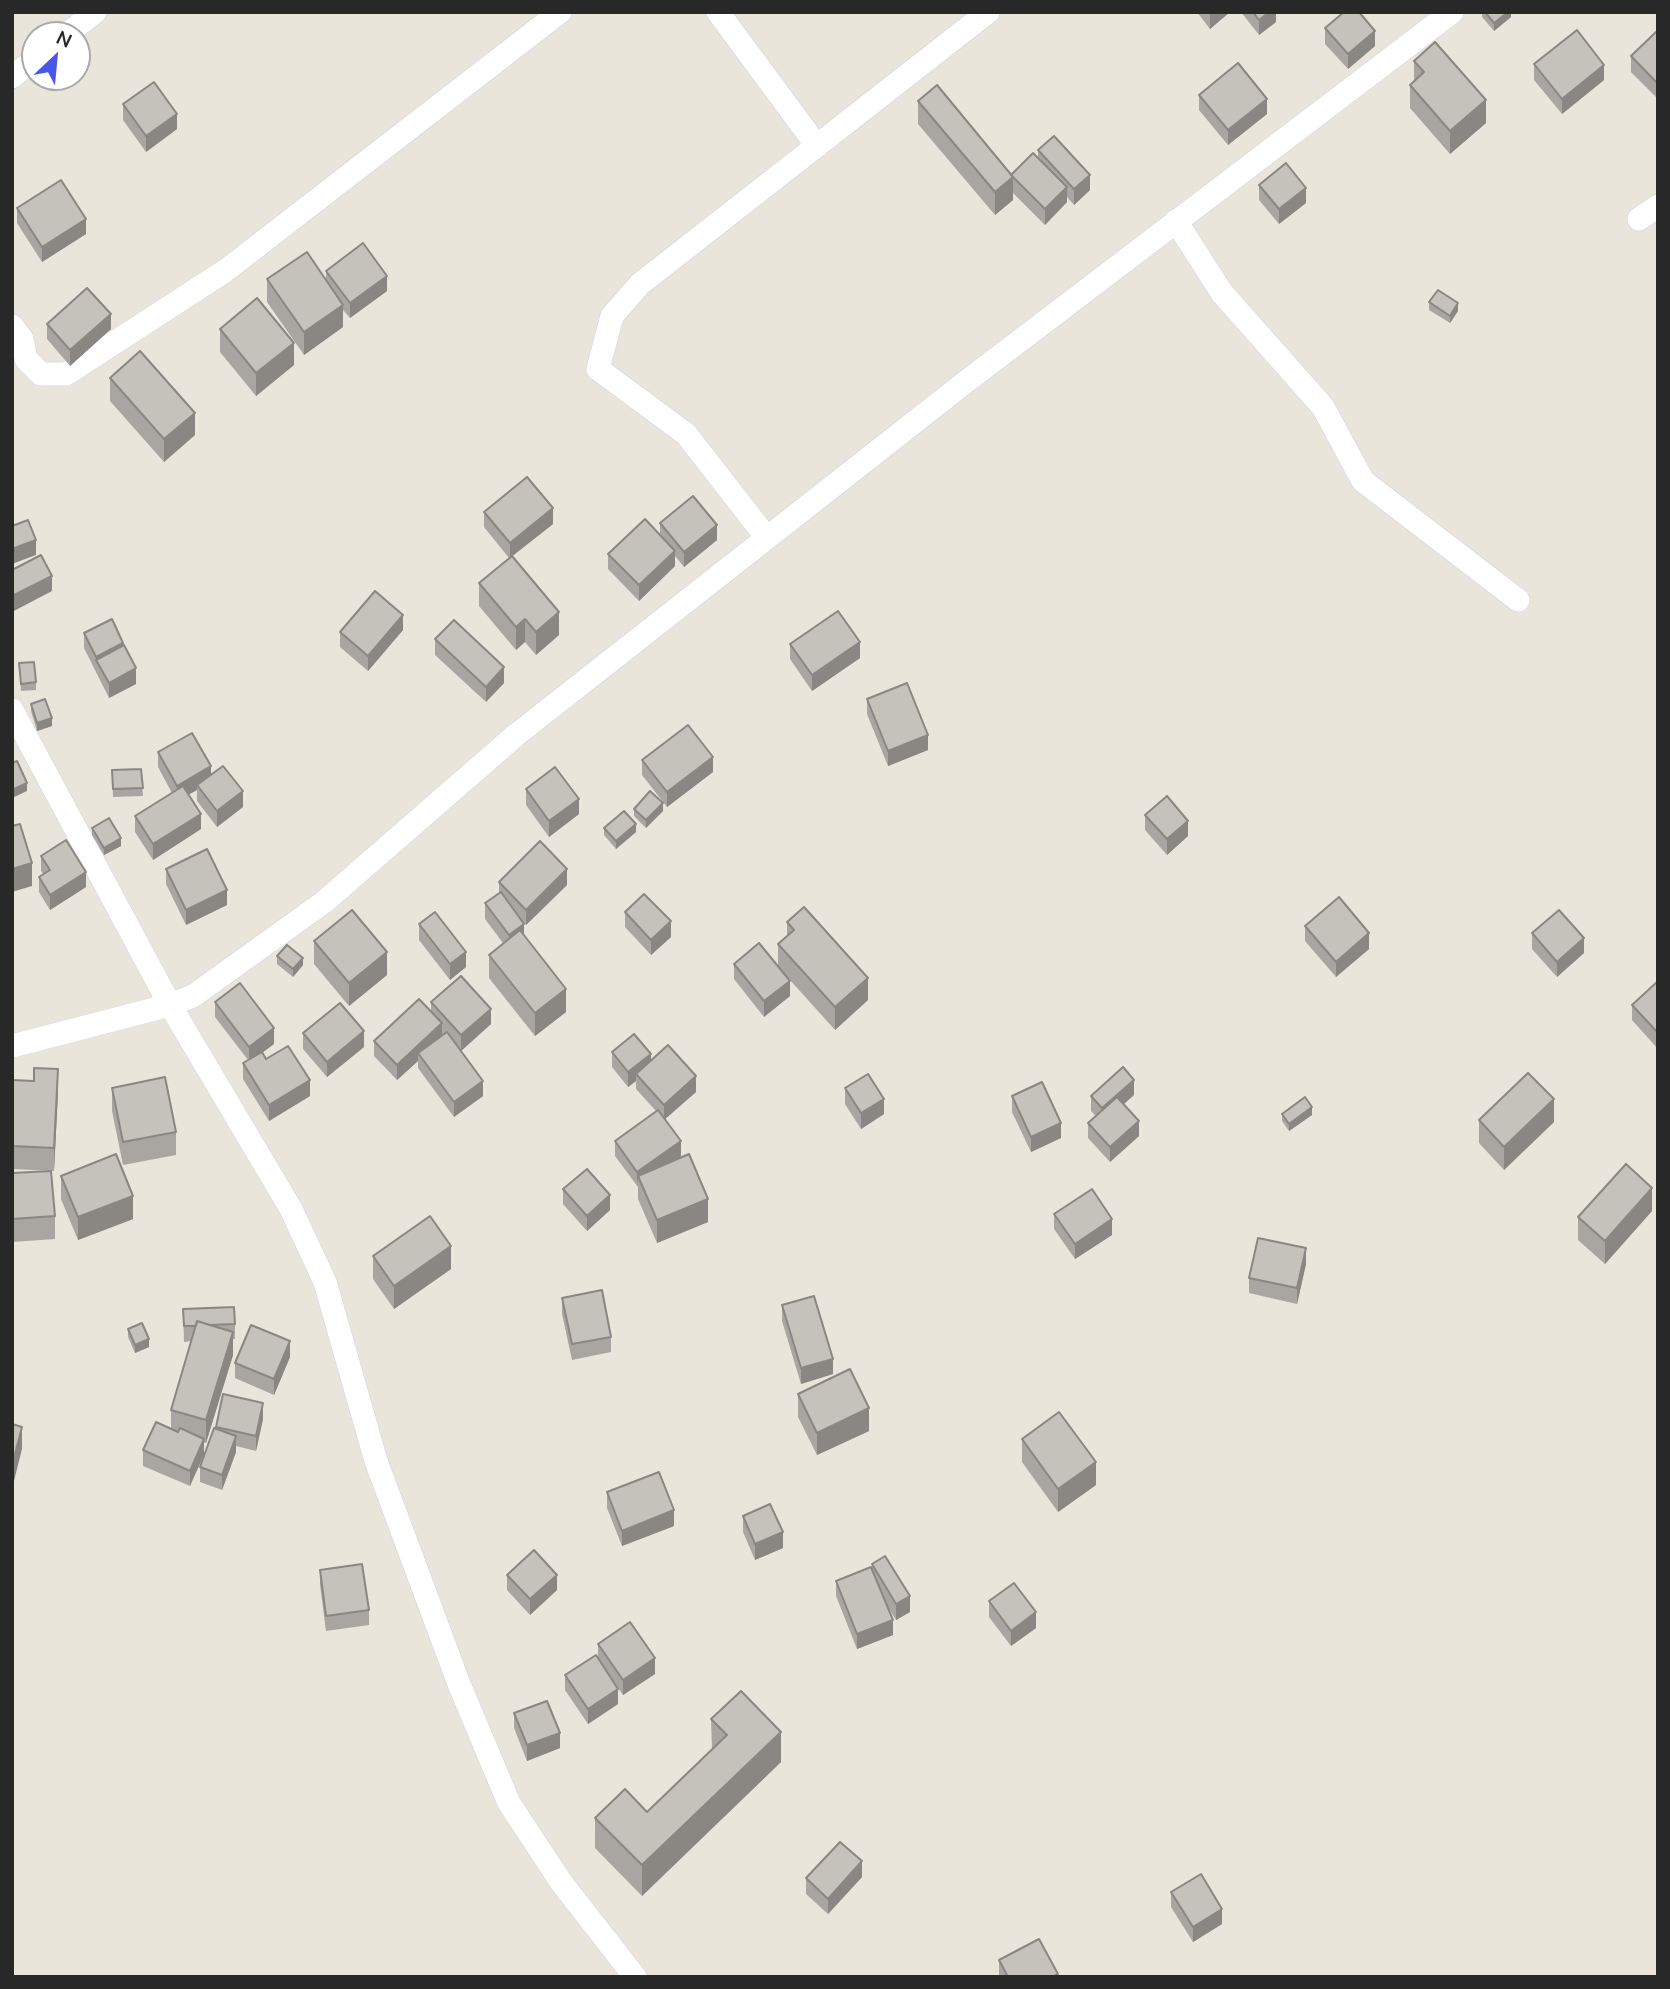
<!DOCTYPE html>
<html>
<head>
<meta charset="utf-8">
<style>
	body { margin:0 }
	#map { position:relative; width:1670px; height:1989px; overflow:hidden; background:#e9e5db; font-family:Mulish,sans-serif }
	canvas { display:block }
	.frame { position:absolute; inset:0; border:14px solid #282828; pointer-events:none }
	.north { position:absolute; left:21px; top:21px; width:70px; height:70px; box-sizing:border-box; background:#fff; border:2px solid #a9a9a9; border-radius:50%; rotate:26deg; font-size:19px; font-weight:700; line-height:28px; text-align:center; color:#282828 }
	.north::after { content:''; display:block; margin:auto; width:24px; height:32px; background:#4957e9; clip-path:polygon(50% 0,100% 100%,50% 72%,0 100%) }
</style>
</head>
<body>
<div id="map">
<canvas width="1670" height="1989"></canvas>
<div class="frame"></div>
<div class="north">N</div>
</div>
<script>
const ctx = document.querySelector('canvas').getContext('2d');
ctx.lineJoin = 'round';
function poly(rows) {
  const path = new Path2D();
  for (const r of rows) {
    path.moveTo(r[0], r[1]);
    for (let i = 2; i < r.length; i += 2) path.lineTo(r[i], r[i + 1]);
  }
  return path;
}
function trace(path, color, width, dash) {
  ctx.strokeStyle = color;
  ctx.lineWidth = width;
  ctx.lineCap = dash ? 'butt' : 'round';
  ctx.setLineDash(dash || []);
  ctx.stroke(path);
}
function fill(path, color) {
  ctx.fillStyle = color;
  ctx.fill(path, 'evenodd');
}
const minor = poly([
	[718,12,817,146],
	[66,35,95,12],
	[12,77,35,59],
	[1639,219,1658,206],
	[1176,221,1222,293,1323,407,1363,481,1518,600],
	[12,326,22,339,26,359,41,374,66,374,225,271,560,12],
	[767,538,686,434,598,369,612,316,640,284,988,12],
	[12,710,170,1005,291,1209,325,1282,376,1461,459,1684,509,1803,561,1882,635,1977],
	[12,1046,170,1005,193,996,324,902,516,735,963,384,1452,12]
]);
const wall = poly([
	[1197,12,1230,12,1210,29],
	[1241,12,1276,12,1276,22,1259,35],
	[1482,12,1511,12,1511,17,1494,31,1482,17],
	[1325,28,1375,46,1348,69,1325,44],
	[1658,32,1658,99,1631,72,1631,56],
	[1414,61,1486,123,1450,154,1410,108,1410,85,1414,81],
	[1534,64,1604,80,1562,114,1534,80],
	[1199,95,1267,114,1228,145,1199,110],
	[918,101,1012,175,1038,158,1038,150,1090,190,1074,205,1067,197,1067,202,1045,225,1013,193,1013,200,995,215,918,124],
	[123,104,177,129,146,152,123,120],
	[1259,185,1306,203,1279,224,1259,200],
	[17,208,86,234,42,262,17,223],
	[326,271,387,291,350,318,343,310,343,327,304,355,267,302,267,279,326,279],
	[1429,302,1458,311,1450,323,1429,310],
	[47,324,111,329,70,366,47,339],
	[220,329,294,365,256,396,220,352],
	[110,378,195,435,164,462,110,401],
	[484,512,553,524,512,556,559,635,536,655,525,642,516,650,479,606,479,583,509,558,484,527],
	[660,523,717,540,684,567,675,556,675,566,639,601,608,569,608,554,660,536],
	[403,630,368,671,340,647,340,632],
	[84,633,123,645,136,684,109,698,84,648],
	[435,639,504,683,486,702,435,655],
	[790,644,860,658,812,691,790,659],
	[19,663,36,682,36,690,21,691],
	[867,699,928,750,888,766,867,714],
	[31,704,52,726,37,731,31,711],
	[158,752,211,774,243,807,217,827,197,801,197,790,188,795,201,829,153,860,135,832,135,816,172,793,158,767],
	[642,760,713,772,667,807,642,775],
	[141,769,143,796,113,797,112,770],
	[526,789,579,814,549,837,526,805],
	[634,809,663,811,646,828,634,816],
	[1145,815,1188,836,1167,855,1145,830],
	[92,828,121,846,104,855,92,835],
	[604,828,636,832,616,849,604,835],
	[41,856,86,887,50,910,39,892,39,877,43,874,41,871],
	[166,869,227,905,186,925,166,884],
	[499,882,567,885,526,925,519,918,524,935,566,1012,535,1036,489,978,489,955,503,943,485,919,485,903,499,893],
	[625,912,671,937,651,955,625,927],
	[787,922,868,1000,835,1030,781,970,790,996,764,1017,734,979,734,964,778,967,778,944,787,936],
	[419,924,466,967,450,980,419,940],
	[1305,926,1369,949,1336,977,1305,941],
	[1532,933,1584,953,1557,977,1532,949],
	[314,941,387,975,349,1006,314,964],
	[277,956,303,965,293,977,277,964],
	[1658,981,1658,1049,1632,1020,1632,1005],
	[215,1002,274,1044,262,1053,266,1059,310,1096,269,1121,243,1079,243,1063,248,1060,215,1017],
	[431,1002,491,1024,461,1051,483,1096,454,1117,418,1068,418,1061,397,1080,374,1056,374,1041,431,1011],
	[303,1033,364,1047,327,1077,303,1049],
	[612,1052,651,1061,696,1092,665,1119,681,1156,677,1159,708,1222,657,1243,638,1199,638,1187,615,1156,615,1141,656,1111,636,1089,636,1081,628,1087,612,1067],
	[12,1080,58,1092,54,1171,12,1169],
	[112,1088,176,1132,176,1155,123,1165,112,1111],
	[845,1088,884,1114,861,1129,845,1104],
	[1134,1095,1124,1104,1139,1136,1110,1162,1088,1138,1088,1123,1096,1116,1091,1111,1091,1096],
	[1012,1096,1061,1138,1031,1152,1012,1112],
	[1282,1114,1312,1115,1289,1131,1282,1121],
	[1479,1120,1554,1122,1504,1170,1479,1143],
	[12,1173,55,1216,55,1239,12,1242],
	[61,1176,133,1219,78,1240,61,1199],
	[563,1189,610,1210,587,1231,563,1204],
	[1652,1211,1605,1264,1578,1240,1578,1217],
	[1054,1214,1112,1235,1075,1259,1054,1229],
	[373,1256,451,1269,394,1309,373,1279],
	[1306,1264,1297,1304,1249,1293,1249,1278],
	[562,1298,611,1337,611,1352,572,1360,562,1314],
	[782,1305,833,1374,801,1384,782,1321],
	[183,1309,235,1324,235,1339,233,1339,233,1355,206,1443,204,1443,190,1486,143,1466,143,1450,171,1429,171,1410,191,1341,184,1342],
	[128,1329,149,1347,135,1353,128,1337],
	[290,1357,274,1395,235,1378,235,1363],
	[798,1394,869,1431,817,1455,798,1417],
	[263,1419,256,1451,236,1446,236,1452,222,1490,200,1482,200,1467,216,1429,216,1427],
	[1022,1439,1096,1485,1058,1512,1022,1462],
	[607,1492,674,1526,622,1546,607,1508],
	[743,1516,783,1548,755,1560,743,1532],
	[872,1564,910,1612,896,1620,886,1604,893,1635,857,1649,836,1596,836,1581,872,1568],
	[320,1570,369,1610,369,1625,326,1631,320,1585],
	[507,1575,557,1590,530,1615,507,1590],
	[989,1601,1036,1628,1011,1646,989,1617],
	[598,1644,655,1674,623,1695,615,1684,618,1704,588,1724,565,1690,565,1675,598,1658],
	[514,1713,560,1748,527,1761,514,1728],
	[711,1719,781,1762,642,1896,595,1848,595,1818,647,1812,712,1750],
	[862,1877,828,1914,806,1894,806,1878],
	[1171,1892,1222,1924,1193,1942,1171,1907],
	[999,1960,1058,1977,999,1977]
]);
const shadedWall = poly([
	[1212,12,1230,12,1210,29,1210,13],
	[1269,12,1276,12,1276,22,1259,35,1259,20],
	[1508,12,1511,12,1511,17,1494,31,1494,23],
	[1375,31,1375,46,1348,69,1348,54],
	[1604,65,1604,80,1562,114,1562,99],
	[1267,99,1267,114,1228,145,1228,130],
	[1486,100,1486,123,1450,154,1450,131],
	[177,114,177,129,146,152,146,136],
	[1090,175,1090,190,1074,205,1074,189],
	[1013,177,1013,200,995,215,995,192],
	[1067,187,1067,202,1045,225,1045,209],
	[1306,188,1306,203,1279,224,1279,209],
	[86,219,86,234,42,262,42,247],
	[387,276,387,291,350,318,350,303],
	[1458,303,1458,311,1450,323,1450,316],
	[343,305,343,327,304,355,304,332],
	[111,314,111,329,70,366,70,350],
	[294,343,294,365,256,396,256,373],
	[195,413,195,435,164,462,164,439],
	[553,508,553,524,510,558,510,543],
	[717,525,717,540,684,567,684,552],
	[36,540,36,555,12,564,12,549],
	[675,551,675,566,639,601,639,585],
	[52,576,52,591,12,612,12,596],
	[559,612,559,635,536,655,536,632],
	[403,615,403,630,368,671,368,656],
	[525,619,525,642,516,650,516,627],
	[860,642,860,658,812,691,812,675],
	[123,643,123,658,96,660,96,672,96,657],
	[504,667,504,683,486,702,486,687],
	[136,668,136,684,109,698,109,683],
	[52,718,52,726,37,731,37,723],
	[928,735,928,750,888,766,888,751],
	[713,757,713,772,667,807,667,792],
	[211,766,211,782,197,785,197,790,177,801,177,786],
	[27,783,27,791,12,798,12,790],
	[243,791,243,807,217,827,217,811],
	[579,799,579,814,549,837,549,821],
	[663,803,663,811,646,828,646,820],
	[201,814,201,829,153,860,153,844],
	[1188,821,1188,836,1167,855,1167,839],
	[636,824,636,832,616,849,616,841],
	[121,838,121,846,104,855,104,848],
	[32,863,32,886,12,892,12,869],
	[567,869,567,885,526,925,526,910],
	[86,872,86,887,50,910,50,895],
	[227,890,227,905,186,925,186,910],
	[671,921,671,937,651,955,651,940],
	[524,924,524,940,509,951,509,935],
	[1369,933,1369,949,1336,977,1336,962],
	[1584,938,1584,953,1557,977,1557,962],
	[387,952,387,975,349,1006,349,983],
	[466,952,466,967,450,980,450,964],
	[303,958,303,965,293,977,293,969],
	[868,978,868,1000,835,1030,835,1007],
	[790,981,790,996,764,1017,764,1001],
	[566,989,566,1012,535,1036,535,1013],
	[491,1009,491,1024,461,1051,461,1035],
	[442,1023,442,1038,418,1053,418,1061,397,1080,397,1065],
	[274,1028,274,1044,249,1062,249,1047],
	[364,1031,364,1047,327,1077,327,1062],
	[651,1054,651,1069,636,1074,636,1081,628,1087,628,1072],
	[58,1069,58,1092,54,1171,54,1148],
	[696,1076,696,1092,664,1120,664,1105],
	[310,1080,310,1096,269,1121,269,1105],
	[1134,1080,1134,1095,1102,1123,1102,1108],
	[483,1081,483,1096,454,1117,454,1102],
	[884,1099,884,1114,861,1129,861,1113],
	[1554,1099,1554,1122,1504,1170,1504,1147],
	[1312,1107,1312,1115,1289,1131,1289,1124],
	[1139,1121,1139,1136,1110,1162,1110,1147],
	[1061,1123,1061,1138,1031,1152,1031,1137],
	[681,1141,681,1156,641,1184,638,1176,637,1187,637,1172],
	[1652,1188,1652,1211,1605,1264,1605,1241],
	[610,1195,610,1210,587,1231,587,1216],
	[133,1196,133,1219,78,1240,78,1217],
	[708,1199,708,1222,657,1243,657,1220],
	[1112,1219,1112,1235,1075,1259,1075,1244],
	[451,1246,451,1269,394,1309,394,1286],
	[1306,1248,1306,1264,1297,1304,1297,1288],
	[233,1332,233,1355,206,1443,206,1420],
	[149,1339,149,1347,135,1353,135,1345],
	[290,1341,290,1357,274,1395,274,1379],
	[833,1359,833,1374,801,1384,801,1368],
	[263,1403,263,1419,256,1451,256,1436],
	[869,1408,869,1431,817,1455,817,1433],
	[22,1427,22,1449,12,1489,12,1466],
	[236,1436,236,1452,222,1490,222,1475],
	[204,1439,204,1455,190,1486,190,1471],
	[1096,1462,1096,1485,1058,1512,1058,1489],
	[674,1510,674,1526,622,1546,622,1531],
	[783,1532,783,1548,755,1560,755,1544],
	[557,1575,557,1590,530,1615,530,1599],
	[910,1596,910,1612,896,1620,896,1604],
	[1036,1612,1036,1628,1011,1646,1011,1631],
	[893,1620,893,1635,857,1649,857,1634],
	[655,1658,655,1674,623,1695,623,1680],
	[618,1689,618,1704,588,1724,588,1709],
	[781,1732,781,1762,642,1896,642,1865],
	[560,1733,560,1748,527,1761,527,1745],
	[862,1861,862,1877,828,1914,828,1899],
	[1222,1909,1222,1924,1193,1942,1193,1927]
]);
const building = poly([
	[1253,12,1269,12,1259,20,1253,12],
	[1344,12,1359,12,1375,31,1348,54,1325,28,1344,12],
	[1485,12,1508,12,1494,23,1485,12],
	[1577,30,1604,65,1562,99,1534,64,1577,30],
	[1657,31,1658,32,1658,84,1631,56,1657,31],
	[1435,42,1486,100,1450,131,1410,85,1424,72,1414,61,1435,42],
	[1238,63,1267,99,1228,130,1199,95,1238,63],
	[154,82,177,114,146,136,123,104,154,82],
	[937,85,1013,177,995,192,918,101,937,85],
	[1054,136,1090,175,1074,189,1038,150,1054,136],
	[1033,153,1067,187,1045,209,1011,175,1033,153],
	[1286,163,1306,188,1279,209,1259,185,1286,163],
	[61,180,86,219,42,247,17,208,61,180],
	[363,243,387,276,350,303,326,271,363,243],
	[307,252,343,305,304,332,267,279,307,252],
	[87,288,111,314,70,350,47,324,87,288],
	[1438,290,1458,303,1450,316,1429,302,1438,290],
	[257,298,294,343,256,373,220,329,257,298],
	[140,351,195,413,164,439,110,378,140,351],
	[527,477,553,508,510,543,484,512,527,477],
	[693,496,717,525,684,552,660,523,693,496],
	[645,519,675,551,639,585,608,554,645,519],
	[28,520,36,540,12,549,12,526,28,520],
	[41,555,52,576,12,596,12,570,41,555],
	[512,556,559,612,536,632,525,619,516,627,479,583,512,556],
	[375,591,403,615,368,656,340,632,375,591],
	[838,611,860,642,812,675,790,644,838,611],
	[112,619,123,643,96,657,84,633,112,619],
	[454,620,504,667,486,687,435,639,454,620],
	[124,645,136,668,109,683,96,660,124,645],
	[34,662,36,682,21,684,19,663,34,662],
	[907,683,928,735,888,751,867,699,907,683],
	[45,699,52,718,37,723,31,704,45,699],
	[688,725,713,757,667,792,642,760,688,725],
	[192,733,211,766,177,786,158,752,192,733],
	[17,761,27,783,12,790,12,763,17,761],
	[223,766,243,791,217,811,197,785,223,766],
	[555,767,579,799,549,821,526,789,555,767],
	[141,769,143,788,113,789,112,770,141,769],
	[183,786,201,814,153,844,135,816,183,786],
	[650,791,663,803,646,820,634,809,650,791],
	[1167,796,1188,821,1167,839,1145,815,1167,796],
	[624,811,636,824,616,841,604,828,624,811],
	[109,818,121,838,104,848,92,828,109,818],
	[20,824,32,863,12,869,12,826,20,824],
	[66,840,86,872,50,895,39,877,50,870,41,856,66,840],
	[540,841,567,869,526,910,499,882,540,841],
	[207,849,227,890,186,910,166,869,207,849],
	[501,892,524,924,509,935,485,903,501,892],
	[644,894,671,921,651,940,625,912,644,894],
	[1339,897,1369,933,1336,962,1305,926,1339,897],
	[804,907,868,978,835,1007,778,944,794,930,787,922,804,907],
	[352,910,387,952,349,983,314,941,352,910],
	[1559,910,1584,938,1557,962,1532,933,1559,910],
	[435,912,466,952,450,964,419,924,435,912],
	[520,930,566,989,535,1013,489,955,520,930],
	[759,943,790,981,764,1001,734,964,759,943],
	[287,945,303,958,293,969,277,956,287,945],
	[461,976,491,1009,461,1035,431,1002,461,976],
	[1658,981,1658,1033,1632,1005,1658,981],
	[240,983,274,1028,249,1047,215,1002,240,983],
	[419,999,442,1023,397,1065,374,1041,419,999],
	[340,1003,364,1031,327,1062,303,1033,340,1003],
	[447,1032,483,1081,454,1102,418,1053,447,1032],
	[634,1034,651,1054,628,1072,612,1052,634,1034],
	[668,1045,696,1076,664,1105,636,1074,668,1045],
	[288,1046,310,1080,269,1105,243,1063,262,1052,266,1059,288,1046],
	[1123,1067,1134,1080,1102,1108,1091,1096,1123,1067],
	[34,1068,58,1069,54,1148,12,1146,12,1080,34,1081,34,1068],
	[1528,1073,1554,1099,1504,1147,1479,1120,1528,1073],
	[868,1074,884,1099,861,1113,845,1088,868,1074],
	[165,1077,176,1132,123,1142,112,1088,165,1077],
	[1042,1082,1061,1123,1031,1137,1012,1096,1042,1082],
	[1117,1097,1139,1121,1110,1147,1088,1123,1117,1097],
	[1305,1097,1312,1107,1289,1124,1282,1114,1305,1097],
	[658,1110,681,1141,637,1172,615,1141,658,1110],
	[116,1154,133,1196,78,1217,61,1176,116,1154],
	[689,1154,708,1199,657,1220,638,1176,689,1154],
	[1626,1164,1652,1188,1605,1241,1578,1217,1626,1164],
	[587,1169,610,1195,587,1216,563,1189,587,1169],
	[51,1171,55,1216,12,1219,12,1173,51,1171],
	[1092,1189,1112,1219,1075,1244,1054,1214,1092,1189],
	[430,1216,451,1246,394,1286,373,1256,430,1216],
	[1258,1238,1306,1248,1297,1288,1249,1278,1258,1238],
	[602,1290,611,1337,572,1344,562,1298,602,1290],
	[814,1296,833,1359,801,1368,782,1305,814,1296],
	[234,1307,235,1324,210,1325,197,1321,196,1326,184,1326,183,1309,234,1307],
	[197,1321,233,1332,206,1420,171,1410,197,1321],
	[142,1323,149,1339,135,1345,128,1329,142,1323],
	[251,1325,290,1341,274,1379,235,1363,251,1325],
	[850,1369,869,1408,817,1433,798,1394,850,1369],
	[223,1394,263,1403,256,1436,216,1427,223,1394],
	[1059,1412,1096,1462,1058,1489,1022,1439,1059,1412],
	[156,1422,178,1432,180,1428,204,1439,190,1471,143,1450,156,1422],
	[12,1424,22,1427,12,1466,12,1424],
	[214,1428,236,1436,222,1475,200,1467,214,1428],
	[659,1472,674,1510,622,1531,607,1492,659,1472],
	[770,1504,783,1532,755,1544,743,1516,770,1504],
	[534,1550,557,1575,530,1599,507,1575,534,1550],
	[885,1556,910,1596,896,1604,872,1564,885,1556],
	[362,1564,369,1610,326,1616,320,1570,362,1564],
	[871,1567,893,1620,857,1634,836,1581,871,1567],
	[1014,1583,1036,1612,1011,1631,989,1601,1014,1583],
	[630,1622,655,1658,623,1680,598,1644,630,1622],
	[596,1655,618,1689,588,1709,565,1675,596,1655],
	[741,1691,781,1732,642,1865,595,1818,625,1789,647,1812,727,1735,711,1719,741,1691],
	[547,1701,560,1733,527,1745,514,1713,547,1701],
	[840,1842,862,1861,828,1899,806,1878,840,1842],
	[1201,1874,1222,1909,1193,1927,1171,1892,1201,1874],
	[1039,1939,1058,1974,1052,1977,1008,1977,999,1960,1039,1939]
]);
trace(minor, '#d1d2e0', 24);
trace(minor, '#fff', 23);
fill(wall, '#a9a6a1');
fill(shadedWall, '#8a8783');
fill(building, '#c5c1bb');
trace(building, '#8a8783', 2);
</script>
</body>
</html>
